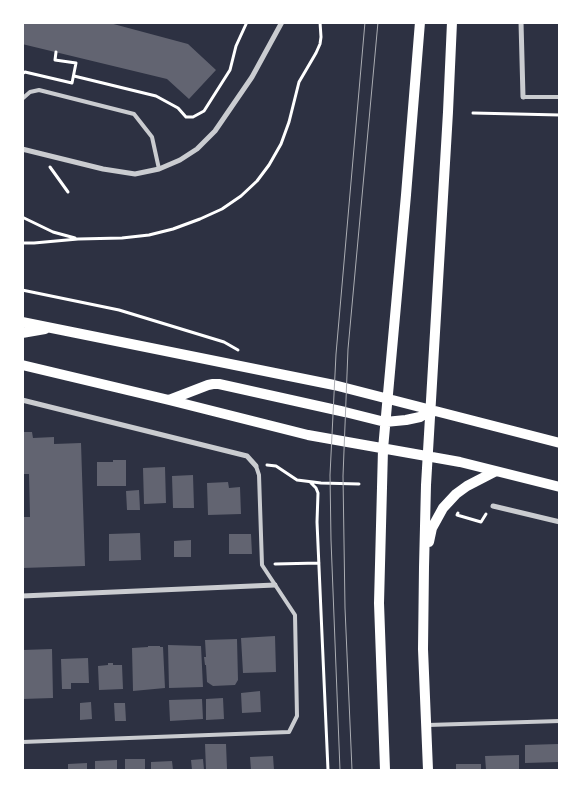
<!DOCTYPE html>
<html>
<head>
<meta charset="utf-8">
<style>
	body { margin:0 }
	#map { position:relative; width:582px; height:793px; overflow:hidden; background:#2d3142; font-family:"Titillium Web",sans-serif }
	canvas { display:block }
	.frame { position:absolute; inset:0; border:24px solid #fff; pointer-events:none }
</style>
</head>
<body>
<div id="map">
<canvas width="582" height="793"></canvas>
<div class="frame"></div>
</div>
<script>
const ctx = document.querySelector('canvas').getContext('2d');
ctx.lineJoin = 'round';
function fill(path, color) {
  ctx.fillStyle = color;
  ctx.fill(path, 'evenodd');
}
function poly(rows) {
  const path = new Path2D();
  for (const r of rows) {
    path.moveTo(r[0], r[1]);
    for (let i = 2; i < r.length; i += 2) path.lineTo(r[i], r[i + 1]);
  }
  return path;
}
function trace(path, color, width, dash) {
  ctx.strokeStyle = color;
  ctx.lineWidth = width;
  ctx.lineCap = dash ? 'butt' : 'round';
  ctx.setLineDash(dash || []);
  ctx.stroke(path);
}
const building = poly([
	[22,22,106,22,188,44,216,70,189,99,167,79,22,44],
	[22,432,32,432,33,438,54,437,54,444,81,443,85,566,22,568,22,517,30,517,29,474,22,474],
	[113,460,126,460,126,486,97,486,97,462,113,462],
	[165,467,166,503,144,504,143,468],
	[193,475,194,508,173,508,172,476],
	[228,482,229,488,240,487,241,514,208,515,207,483],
	[139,490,140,510,127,510,126,491],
	[140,533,141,560,109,561,109,534],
	[229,534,251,534,252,554,229,554],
	[191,540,191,557,174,557,174,541],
	[275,636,276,672,243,673,241,638],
	[237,639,238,680,235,685,213,686,207,682,206,665,205,665,204,657,206,657,205,640],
	[168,645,201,646,203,687,169,688],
	[148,646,160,646,160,647,163,647,165,688,133,691,132,648,148,647],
	[52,649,53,698,22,699,22,650],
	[88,658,89,683,71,683,71,689,62,689,61,659],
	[108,663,113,663,113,665,122,665,123,689,99,690,98,666,108,665],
	[260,691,261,712,242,713,241,693],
	[223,698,224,719,206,720,206,699],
	[202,699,203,719,170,721,169,700],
	[91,702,92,719,80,720,80,703],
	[114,703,125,703,126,721,115,721],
	[205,744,226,744,227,769,206,770],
	[558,744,559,762,525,763,525,745],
	[519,755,519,770,486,770,485,756],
	[273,756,274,770,251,770,250,757],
	[125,759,145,759,145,770,125,770],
	[203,759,204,770,192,770,191,760],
	[117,760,117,770,95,770,95,761],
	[172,761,173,770,151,770,151,762],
	[87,763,87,770,68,770,68,764],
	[456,764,481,764,481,770,456,770]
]);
const path = poly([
	[22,74,25,72,72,83,76,63,55,60,56,52],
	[74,76,156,96,178,108,186,117,193,117,204,111,230,70,236,46,247,22],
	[473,113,560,115],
	[50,167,68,192],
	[22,217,53,232,75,238],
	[22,243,34,243,78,239,122,238,149,235,173,229,200,219,222,209,241,196,257,181,269,165,281,144,289,122,299,82,316,53,320,44,321,37,320,22],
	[22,290,119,310,224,342,238,350],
	[267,465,276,466,297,480,321,483,359,484],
	[310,482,316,488,318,493,317,522,328,770],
	[458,513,457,515,481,522,486,514],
	[275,564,319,563]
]);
const service = poly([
	[523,97,560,97],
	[22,99,30,92,39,90,134,114,152,137,159,169],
	[428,725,560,721],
	[22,742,289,732,297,716,295,615,262,565,259,475,256,466]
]);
const minor = poly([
	[521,22,523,97],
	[22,149,103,169,135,174,159,169,180,160,197,149,215,131,252,77,282,22],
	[22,400,247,456,256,466],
	[493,506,560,522],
	[22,596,275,585]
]);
const secondary = poly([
	[22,322,334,385,560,443],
	[22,333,45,329],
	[22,365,169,400,308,435,460,462,560,487],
	[169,400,208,385,213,384,219,384,345,412,385,422,406,420,420,417,431,410],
	[429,542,432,528,443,508,456,494,467,486,496,471],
	[385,770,379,603,383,449,406,195,420,22],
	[428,770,423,649,424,567,426,485,448,112,452,22]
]);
const tram = poly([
	[340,770,331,540,330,475,336,354,365,22],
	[352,770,345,608,343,476,348,349,378,22]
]);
fill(building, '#626471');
trace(path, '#fff', 3);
trace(service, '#caccd0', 4);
trace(minor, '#caccd0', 5);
trace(secondary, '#fff', 10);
trace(tram, '#abadb3', 1);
</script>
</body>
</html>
